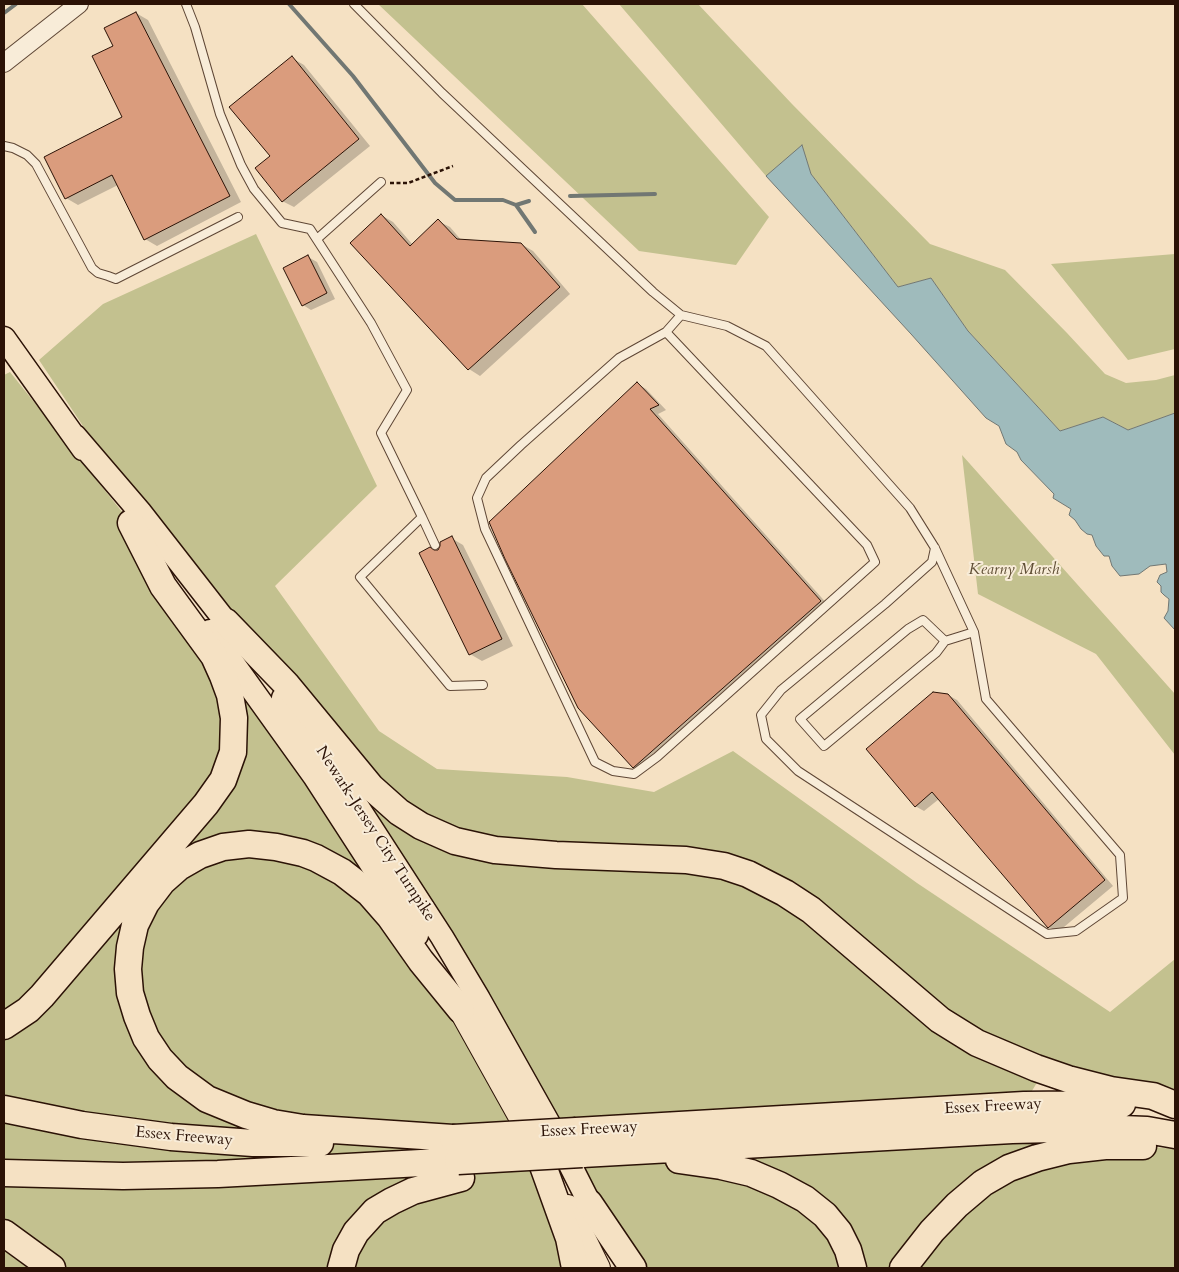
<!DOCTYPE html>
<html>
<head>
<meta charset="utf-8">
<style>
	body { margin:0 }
	#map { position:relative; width:1179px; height:1272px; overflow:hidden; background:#f5e1c3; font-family:Cardo,serif }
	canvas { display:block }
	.frame { position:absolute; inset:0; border:5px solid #2b1206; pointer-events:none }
</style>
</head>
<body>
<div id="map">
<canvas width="1179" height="1272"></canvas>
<div class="frame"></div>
</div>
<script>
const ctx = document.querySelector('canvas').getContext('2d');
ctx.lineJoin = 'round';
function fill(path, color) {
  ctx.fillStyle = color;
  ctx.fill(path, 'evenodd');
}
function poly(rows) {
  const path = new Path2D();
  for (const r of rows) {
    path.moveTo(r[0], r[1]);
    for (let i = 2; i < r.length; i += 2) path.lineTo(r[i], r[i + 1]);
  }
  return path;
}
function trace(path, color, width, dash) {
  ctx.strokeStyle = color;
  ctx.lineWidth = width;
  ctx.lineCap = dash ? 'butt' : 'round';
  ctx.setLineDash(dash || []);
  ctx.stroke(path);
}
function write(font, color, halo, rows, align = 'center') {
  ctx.font = font + ' Cardo,serif';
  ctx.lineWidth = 4;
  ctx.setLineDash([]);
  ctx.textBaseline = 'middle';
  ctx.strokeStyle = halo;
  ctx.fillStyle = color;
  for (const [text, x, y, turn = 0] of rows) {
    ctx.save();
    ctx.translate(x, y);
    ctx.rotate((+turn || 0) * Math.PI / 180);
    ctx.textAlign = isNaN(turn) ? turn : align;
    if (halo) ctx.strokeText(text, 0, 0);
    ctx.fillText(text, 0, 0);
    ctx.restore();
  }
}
const green = poly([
	[378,4,582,4,769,217,736,265,639,251],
	[619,4,698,4,792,104,930,244,1005,270,1067,333,1105,374,1126,383,1156,380,1175,375,1175,413,1128,430,1103,417,1060,431,968,331,931,278,898,287,811,174,802,146,766,176],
	[256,234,377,486,275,586,379,731,437,769,567,777,654,792,733,751,917,883,1110,1012,1175,959,1175,1105,1044,1071,1024,1104,1142,1146,1175,1149,1175,1268,621,1268,362,812,380,797,141,513,39,360,103,304],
	[1175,254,1175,349,1128,360,1051,264],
	[10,372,131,523,314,776,598,1268,4,1268,4,375],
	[962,455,1175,694,1175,755,1096,654,978,594]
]);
const water = poly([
	[802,145,811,174,898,287,931,278,968,331,1060,431,1103,417,1128,430,1175,413,1175,630,1164,618,1168,611,1169,599,1164,595,1161,592,1161,586,1157,582,1160,575,1167,572,1166,564,1150,566,1139,574,1120,576,1112,566,1109,556,1104,556,1096,546,1092,535,1087,534,1081,529,1075,520,1069,515,1071,509,1053,498,1054,494,1021,460,1017,452,1006,444,999,426,986,418,911,334,766,176,802,145]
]);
const shadow = poly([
	[136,13,148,20,241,202,157,246,145,239,118,185,78,205,66,198,124,117,114,46],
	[292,58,304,65,370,146,294,207,282,201,271,156],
	[381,215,393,222,413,245,438,221,450,227,462,241,521,244,533,251,570,294,480,376,469,369,352,243],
	[308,257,317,262,335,299,311,310,303,305],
	[638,384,646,389,666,410,658,414,829,606,642,772,633,767],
	[451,538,463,545,513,646,482,661,470,654,435,552,439,551],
	[948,695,957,700,1113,886,1058,932,1049,927,939,799,924,811,915,806]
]);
const stream = poly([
	[289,4,353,76,435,183,455,200,503,200,516,205,535,232],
	[4,13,16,4],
	[570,196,655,194],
	[516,205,529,201]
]);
const building = poly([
	[136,12,230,196,144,240,112,175,65,199,44,157,122,117,92,56,113,46,104,28,136,12],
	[292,56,359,139,282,202,255,168,270,156,229,107,292,56],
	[381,214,410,246,438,219,457,239,521,243,560,287,468,370,350,243,381,214],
	[308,255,327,293,302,306,283,268,308,255],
	[637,382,659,405,650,409,821,601,633,768,578,708,505,559,489,522,637,382],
	[452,536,502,639,469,655,419,553,430,547,434,550,438,550,440,546,440,542,452,536],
	[933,692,948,694,1105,880,1048,928,932,792,915,807,866,749,933,692]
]);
const path = poly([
	[390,183,408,183,453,166]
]);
const service = poly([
	[186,4,195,27,220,114,241,165,254,189,282,223,310,229,371,323,407,390,381,433,422,517,360,577,450,686,483,685],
	[354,4,442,93,653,292,681,315,727,326,766,346,910,508,935,548,974,632,986,699,1120,855,1123,898,1076,931,1047,934,798,771,766,739,761,715,781,690,885,604,932,562,935,548],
	[4,146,13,148,27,155,36,164,92,268,98,273,108,276,116,279,238,217],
	[317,239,381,182],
	[666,332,867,545,875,562,657,757,634,774,613,771,595,762,485,529,477,498,486,478,521,445,619,358,666,332,681,315],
	[422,517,435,545],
	[945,641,923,620,908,629,800,719,824,746,936,653,945,641,974,632]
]);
const tertiary = poly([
	[4,63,79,4]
]);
const primary = poly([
	[4,338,83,449],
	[75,436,141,513,237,636],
	[210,631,314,776,417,935],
	[283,698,343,784,442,937,479,999,552,1129,597,1218]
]);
const trunk = poly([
	[461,1010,538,1148],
	[568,1207,598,1268]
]);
const motorway = poly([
	[226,622,286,684,371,787,399,812,421,826,455,841,495,850,556,855,686,860,724,866,748,874,785,893,811,910,940,1020,977,1043,1036,1068,1068,1079,1111,1090,1153,1096,1175,1105],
	[4,1026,28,1010,42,996,206,804,223,780,233,752,234,718,230,695,223,676,214,656,163,586,131,523],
	[4,1109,82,1125,171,1137,253,1143,320,1143],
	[576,1131,1024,1105,1122,1104],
	[453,1138,303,1128,273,1123,246,1115,207,1099,177,1077,160,1059,146,1038,137,1016,130,993,128,969,130,947,135,925,146,903,162,882,179,867,200,855,223,847,249,844,276,847,303,853,316,858,342,872,369,893,390,917,421,961,461,1010],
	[533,1138,569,1238,575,1268],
	[582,1154,1012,1130,1097,1128,1147,1130,1175,1135],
	[679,1160,721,1166,751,1173,779,1185,805,1199,825,1215,839,1232,848,1250,853,1268],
	[4,1173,123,1176,218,1174,458,1161],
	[589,1203,633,1268],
	[4,1233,52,1268],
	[341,1268,346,1250,356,1232,375,1211,392,1201,413,1191,461,1178],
	[903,1268,932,1231,957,1205,983,1183,1009,1168,1037,1158,1069,1150,1105,1146,1143,1146]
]);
const motorwayBridge = poly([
	[453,1138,576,1131],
	[458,1161,582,1154]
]);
const parkNames = [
	["Kearny Marsh",1014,570]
];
const streetNames = [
	["Newark-Jersey City Turnpike",375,834,57],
	["Essex Freeway",993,1107,-3],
	["Essex Freeway",589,1130,-3],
	["Essex Freeway",184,1137,5]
];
fill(green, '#c3c18f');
fill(water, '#9fbbbc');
trace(water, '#717773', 1);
fill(shadow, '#0003');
trace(stream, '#717773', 4);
fill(building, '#da9c7d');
trace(building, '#2b1206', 1);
trace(service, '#5e4635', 10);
trace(tertiary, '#5e4635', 20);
trace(primary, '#2b1206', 25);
trace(trunk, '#2b1206', 26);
trace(motorway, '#2b1206', 29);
trace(path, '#2b1206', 2.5, [4, 2.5]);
trace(service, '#f8ecd8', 8);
trace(tertiary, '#f8ecd8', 18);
trace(primary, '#f5e1c3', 22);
trace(trunk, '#f5e1c3', 24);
trace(motorway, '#f5e1c3', 26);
trace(motorwayBridge, '#2b1206', 29, []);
trace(motorwayBridge, '#f5e1c3', 26);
write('italic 16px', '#604f36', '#f8ecd8', parkNames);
write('16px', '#2b1206', '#f8ecd8', streetNames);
</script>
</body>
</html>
